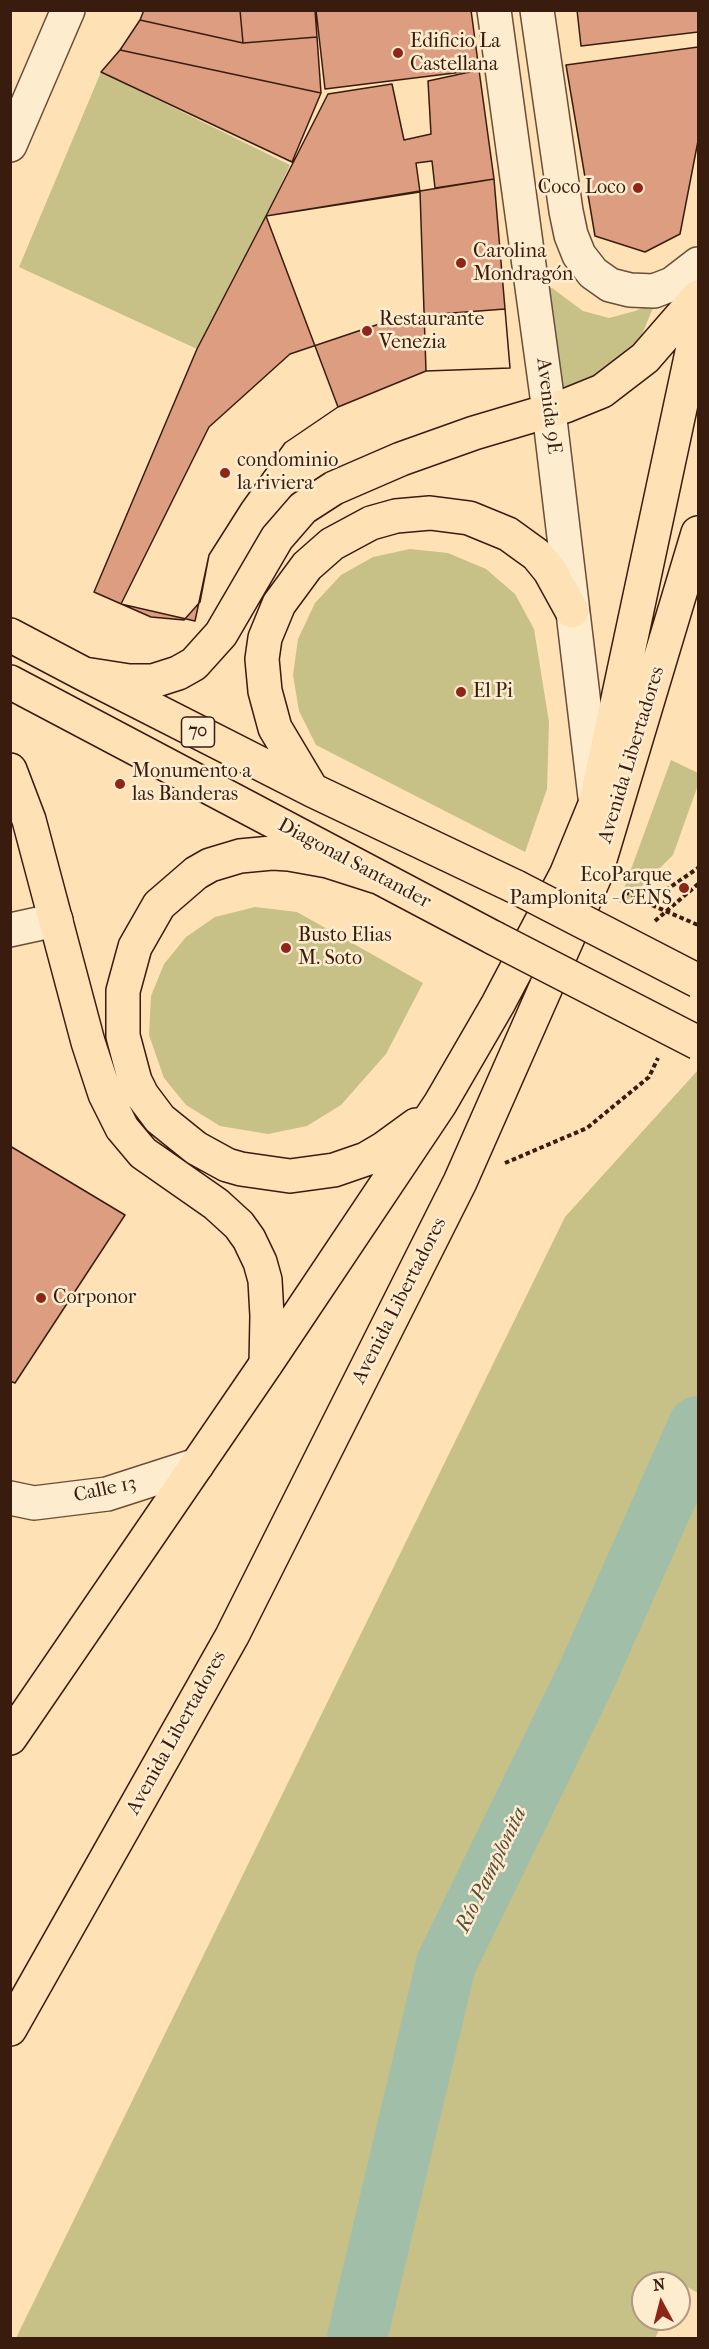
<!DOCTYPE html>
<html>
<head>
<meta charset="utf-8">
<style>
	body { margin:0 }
	#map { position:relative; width:709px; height:2349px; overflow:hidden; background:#fee1b5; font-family:"IM FELL French Canon",serif }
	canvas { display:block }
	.frame { position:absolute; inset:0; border:12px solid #3a1c0f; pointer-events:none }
	.north { position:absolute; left:631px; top:2271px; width:60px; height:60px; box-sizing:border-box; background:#feeccf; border:2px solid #b09982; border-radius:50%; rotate:353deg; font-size:16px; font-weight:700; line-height:24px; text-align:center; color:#3a1c0f }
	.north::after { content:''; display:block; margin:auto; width:21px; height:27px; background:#8f2418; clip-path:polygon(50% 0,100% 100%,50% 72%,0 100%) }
</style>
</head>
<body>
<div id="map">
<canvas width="709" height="2349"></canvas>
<div class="frame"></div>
<div class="north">N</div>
</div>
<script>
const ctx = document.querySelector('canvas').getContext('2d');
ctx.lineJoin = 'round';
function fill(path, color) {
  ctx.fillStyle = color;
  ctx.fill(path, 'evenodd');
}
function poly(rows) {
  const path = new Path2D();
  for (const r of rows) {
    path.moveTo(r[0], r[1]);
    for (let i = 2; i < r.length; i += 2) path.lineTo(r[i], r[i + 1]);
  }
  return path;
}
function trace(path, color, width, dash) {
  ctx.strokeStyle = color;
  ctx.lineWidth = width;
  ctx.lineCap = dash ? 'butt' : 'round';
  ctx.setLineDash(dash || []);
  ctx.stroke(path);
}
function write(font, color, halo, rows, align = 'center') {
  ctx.font = font + ' "IM FELL French Canon",serif';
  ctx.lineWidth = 5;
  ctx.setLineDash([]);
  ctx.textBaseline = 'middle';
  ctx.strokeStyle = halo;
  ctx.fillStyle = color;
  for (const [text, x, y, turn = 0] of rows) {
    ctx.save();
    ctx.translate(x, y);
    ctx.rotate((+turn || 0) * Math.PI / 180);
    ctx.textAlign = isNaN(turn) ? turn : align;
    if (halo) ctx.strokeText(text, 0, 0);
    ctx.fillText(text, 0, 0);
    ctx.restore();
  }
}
const green = poly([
	[101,72,290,165,266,216,197,349,19,267],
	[552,288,583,311,609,318,635,311,655,303,638,344,608,371,557,393,543,289],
	[410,549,448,553,486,569,515,594,534,629,549,722,547,789,525,852,316,745,299,711,293,675,298,639,315,603,341,575,373,557],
	[671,760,698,773,698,785,673,855,624,904,619,902],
	[255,907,297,912,423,983,386,1054,341,1105,307,1126,268,1134,220,1126,186,1105,164,1078,149,1035,151,996,164,964,186,937,215,917],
	[698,1070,698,2293,684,2285,679,2293,679,2283,643,2283,643,2319,665,2319,655,2338,16,2338,565,1217]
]);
const river = poly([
	[357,2338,446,1964,586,1677,698,1426]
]);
const building = poly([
	[144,10,240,10,243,43,140,20,144,10],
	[240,10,315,10,317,37,243,43,240,10],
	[316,10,471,10,479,70,325,89,316,10],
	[577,10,698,10,698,32,581,46,577,10],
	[140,20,243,43,317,37,321,93,120,50,140,20],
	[698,47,698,141,680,234,645,252,595,236,566,65,698,47],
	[120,50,321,93,292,162,101,72,120,50],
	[479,70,494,179,435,188,432,161,416,163,420,192,266,216,328,94,392,84,404,140,431,134,428,81,479,70],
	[494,179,510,368,426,371,338,407,285,443,242,503,209,555,200,602,184,620,151,617,94,592,197,349,266,216,494,179],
	[420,192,426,371,338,407,266,216,420,192],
	[505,309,510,368,426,371,338,407,285,443,242,503,209,555,195,621,121,604,209,427,290,354,400,317,505,309],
	[10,1146,125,1215,15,1383,10,1381,10,1146]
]);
const path = poly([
	[625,892,647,903,698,925],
	[647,903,698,868],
	[505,1163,587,1128,649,1077,658,1058]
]);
const minor = poly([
	[494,10,549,411,595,797],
	[537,10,566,211,571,235,579,255,593,273,610,285,630,290,654,291,672,284,698,264],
	[10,145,68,10],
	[10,930,56,920],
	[10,1498,34,1503,107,1494,197,1465]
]);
const major = poly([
	[10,635,84,674,312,790,516,887],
	[84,674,129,681,153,681,178,673,194,664,221,634,277,538,303,508,334,488,401,459,474,433,565,406,602,391,645,358,698,297],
	[10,682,494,938],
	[10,770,29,820,88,1042,105,1094,122,1128,143,1153,216,1204,239,1225,249,1239,260,1262,265,1280,267,1316,266,1364],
	[312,790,275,728,265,691,262,659,265,638,279,604,307,566,332,544,371,523,396,516,430,513,469,518,508,534,537,555,550,571,572,611],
	[378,877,328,861,289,854,272,853,240,856,210,865,196,873,159,905,135,947,123,991,123,1036,135,1081,142,1095,160,1119,196,1148,227,1165,241,1169,290,1176,334,1170,366,1159,383,1149,416,1125],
	[10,1738,266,1364,440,1104,498,1004,566,875,596,802,698,324],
	[10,2029,232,1636,460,1182,595,876,698,533]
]);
const pathBridge = poly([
	[655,921,698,884]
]);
const majorBridge = poly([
	[516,887,698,981],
	[494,938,698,1043]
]);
const markers = [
	[398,53,6,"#8f2418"],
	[638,188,6,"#8f2418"],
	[461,263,6,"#8f2418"],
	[367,331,6,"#8f2418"],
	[225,473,6,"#8f2418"],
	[461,692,6,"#8f2418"],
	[120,784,6,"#8f2418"],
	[684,888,6,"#8f2418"],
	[286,948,6,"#8f2418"],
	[41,1298,6,"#8f2418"]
];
const shields = [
	[198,732,33]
];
const shieldNames = [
	["70",198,732]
];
const poiNames = [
	["Edificio La",410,42],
	["Castellana",410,65],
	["Coco Loco",626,188,"right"],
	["Carolina",473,252],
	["Mondragón",473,275],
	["Restaurante",379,320],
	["Venezia",379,343],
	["condominio",237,461],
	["la riviera",237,484],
	["El Pi",473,692],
	["Monumento a",132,772],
	["las Banderas",132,795],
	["EcoParque",672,876,"right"],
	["Pamplonita - CENS",672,899,"right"],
	["Busto Elias",298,936],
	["M. Soto",298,959],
	["Corponor",53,1298]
];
const streetNames = [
	["Avenida 9E",548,406,83],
	["Avenida Libertadores",632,755,-73],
	["Diagonal Santander",354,864,28],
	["Avenida Libertadores",400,1301,-63],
	["Calle 13",105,1490,-12],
	["Avenida Libertadores",177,1733,-61]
];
const waterNames = [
	["Río Pamplonita",492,1870,-64]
];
fill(green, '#c7c188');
trace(river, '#a1bea8', 60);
fill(building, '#dd9d80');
trace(building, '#3a1c0f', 1.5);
trace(minor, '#6b4d38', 36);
trace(major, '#3a1c0f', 36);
trace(path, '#3a1c0f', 4, [4.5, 3]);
trace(minor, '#feeccf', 33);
trace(major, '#fee1b5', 33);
trace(majorBridge, '#3a1c0f', 36, []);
trace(pathBridge, '#3a1c0f', 4, [4.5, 3]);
trace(majorBridge, '#fee1b5', 33);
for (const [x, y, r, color] of markers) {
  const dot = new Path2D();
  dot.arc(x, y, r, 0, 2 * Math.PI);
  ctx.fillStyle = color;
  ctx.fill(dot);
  trace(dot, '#feeccf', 2);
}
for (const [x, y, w] of shields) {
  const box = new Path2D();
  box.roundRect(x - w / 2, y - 15, w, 30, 4.5);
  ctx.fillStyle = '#feeccf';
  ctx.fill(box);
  trace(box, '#3a1c0f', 1.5);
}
write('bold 18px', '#3a1c0f', null, shieldNames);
write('20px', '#3a1c0f', '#feeccf', poiNames, 'left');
write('20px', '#3a1c0f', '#feeccf', streetNames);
write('italic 21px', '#594d3d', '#feeccf', waterNames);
</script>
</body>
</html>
